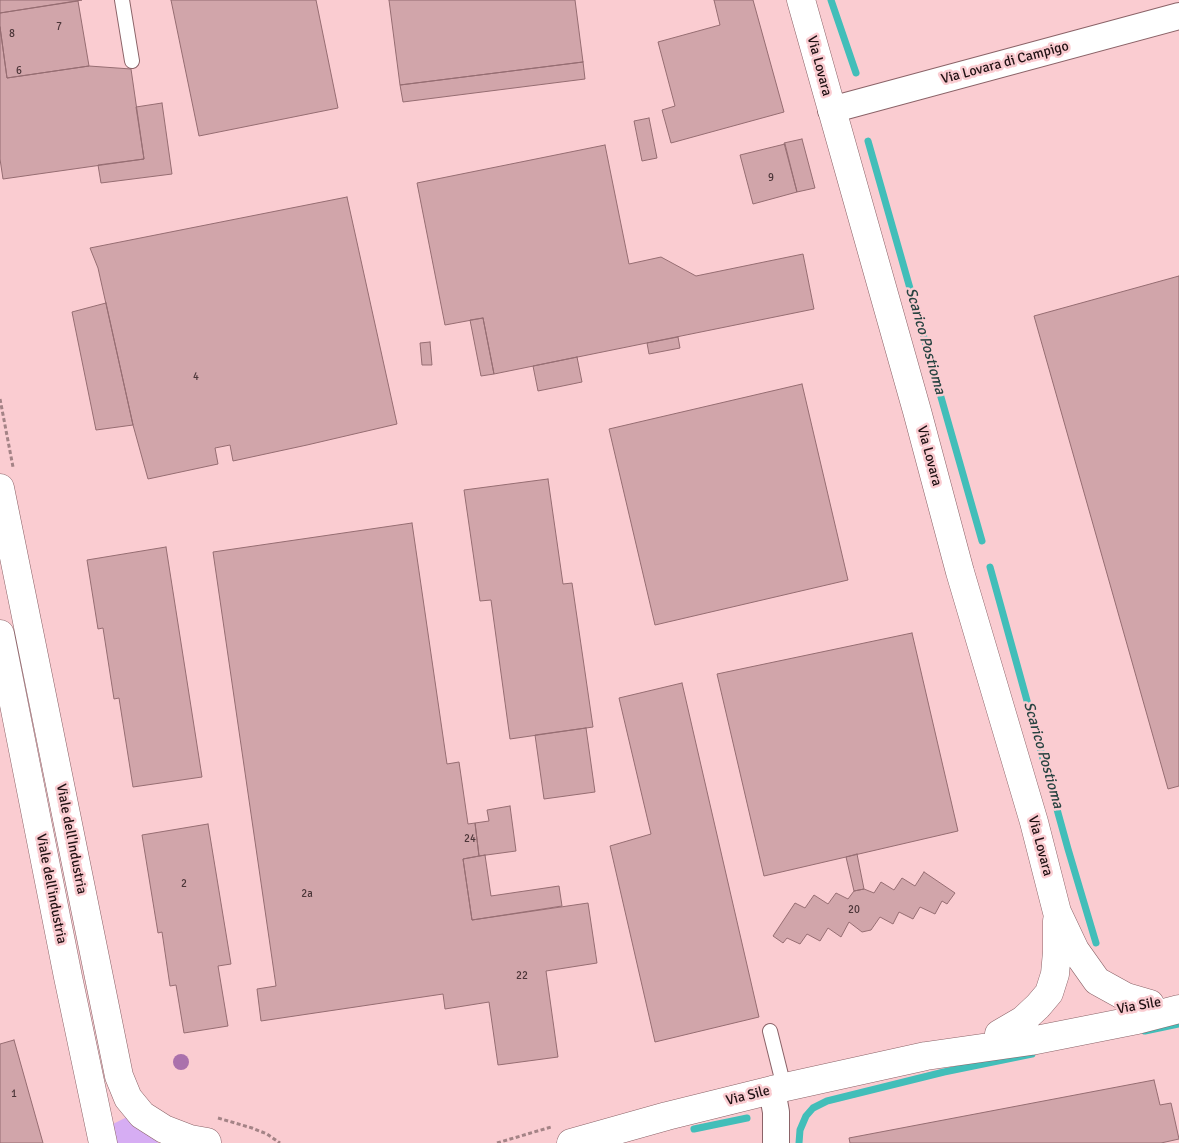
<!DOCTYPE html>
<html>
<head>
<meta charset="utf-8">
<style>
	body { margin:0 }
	canvas { display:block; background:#faccd1 }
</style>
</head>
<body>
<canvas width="1179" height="1143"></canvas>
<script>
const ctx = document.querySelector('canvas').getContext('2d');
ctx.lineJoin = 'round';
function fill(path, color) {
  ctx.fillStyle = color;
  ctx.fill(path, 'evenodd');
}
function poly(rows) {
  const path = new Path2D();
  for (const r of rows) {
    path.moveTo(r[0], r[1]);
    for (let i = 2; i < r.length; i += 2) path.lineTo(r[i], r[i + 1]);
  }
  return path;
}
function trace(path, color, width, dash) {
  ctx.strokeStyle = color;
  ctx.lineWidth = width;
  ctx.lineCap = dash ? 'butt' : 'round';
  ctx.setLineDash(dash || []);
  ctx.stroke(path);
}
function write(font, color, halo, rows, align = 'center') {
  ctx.font = font + ' Signika,sans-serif';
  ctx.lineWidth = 5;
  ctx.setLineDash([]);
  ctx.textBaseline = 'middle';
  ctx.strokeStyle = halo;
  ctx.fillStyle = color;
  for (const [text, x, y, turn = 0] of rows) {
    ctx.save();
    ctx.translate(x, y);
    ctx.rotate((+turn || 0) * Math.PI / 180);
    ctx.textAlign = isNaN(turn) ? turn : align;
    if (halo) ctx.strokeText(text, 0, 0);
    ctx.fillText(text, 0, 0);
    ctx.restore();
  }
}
const green = poly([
	[129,1116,161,1141,157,1143,113,1143,113,1124]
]);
const stream = poly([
	[831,0,856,73],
	[868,141,982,541],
	[990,567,1068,849,1096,943],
	[1145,1031,1179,1024],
	[694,1129,747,1118],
	[799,1143,800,1130,806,1116,813,1108,827,1101,944,1072,1032,1054]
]);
const building = poly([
	[0,0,82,0,0,13,0,0],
	[171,0,316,0,338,108,199,136,171,0],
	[389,0,575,0,583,62,400,85,389,0],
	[714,0,753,0,784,112,671,143,662,110,675,106,658,42,720,25,714,0],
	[78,1,89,66,7,78,0,27,0,13,78,1],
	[0,27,7,78,89,66,131,69,144,159,3,179,0,159,0,27],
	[583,62,585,79,403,102,400,85,583,62],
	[162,103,172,174,101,183,98,165,144,159,136,107,162,103],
	[649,118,657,158,642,161,634,121,649,118],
	[802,139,815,188,797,192,784,143,802,139],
	[785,144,797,192,753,204,740,155,785,144],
	[605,145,629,264,661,257,696,276,803,254,814,309,494,374,483,318,445,325,417,183,605,145],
	[347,197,397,424,307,445,233,461,230,445,215,448,218,464,148,479,133,425,98,268,90,248,347,197],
	[1179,276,1179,786,1168,789,1034,316,1179,276],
	[106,303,133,425,96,430,72,312,106,303],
	[483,318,494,374,481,376,470,320,483,318],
	[678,337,680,348,649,354,647,343,678,337],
	[430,342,432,365,422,365,420,343,430,342],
	[577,357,582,382,538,391,533,366,577,357],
	[802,384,848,580,655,625,609,429,802,384],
	[548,479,563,584,572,583,593,727,510,739,491,600,480,601,464,490,548,479],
	[412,523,447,764,459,762,468,824,475,823,479,856,463,859,472,920,588,903,597,963,546,971,558,1057,498,1065,489,1002,445,1009,443,994,261,1021,257,989,276,986,213,552,412,523],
	[166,547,202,777,133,787,119,698,114,699,103,628,98,629,87,560,166,547],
	[912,633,958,831,764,876,717,674,912,633],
	[682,683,759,1017,655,1042,610,846,651,834,619,698,682,683],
	[586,728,595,792,544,799,535,735,586,728],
	[510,806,516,851,479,856,475,823,489,821,487,810,510,806],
	[208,824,231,964,218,966,228,1026,184,1033,176,985,170,986,162,932,158,933,142,835,208,824],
	[857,854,864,889,854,891,846,857,857,854],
	[485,855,491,896,559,886,562,906,472,920,463,859,485,855],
	[924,872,955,893,947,904,942,901,935,914,920,907,913,919,899,912,893,924,880,917,871,930,862,932,849,922,841,937,828,928,820,941,807,934,800,944,787,938,783,943,773,936,795,903,805,908,814,895,828,904,836,893,848,899,854,891,864,889,874,893,881,882,894,890,902,878,915,886,924,872],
	[14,1040,43,1143,0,1143,0,1044,14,1040],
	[1154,1080,1160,1105,1171,1103,1179,1139,1161,1143,850,1143,849,1138,1154,1080]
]);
const path = poly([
	[0,399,13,467],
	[218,1118,252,1128,267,1134,280,1143],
	[497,1143,551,1127]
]);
const service = poly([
	[122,0,132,61],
	[770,1031,784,1087]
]);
const minor = poly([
	[831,110,1179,16],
	[772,1090,776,1112,776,1143]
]);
const tertiary = poly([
	[801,0,917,411,960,572,1034,822,1057,912,1075,950,1097,981,1126,997,1150,1004],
	[0,488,119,1076,128,1098,142,1115,164,1129,190,1139,207,1142],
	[0,634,68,977,103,1143],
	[999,1034,1023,1020,1038,1006,1049,993,1055,974,1057,952,1057,921],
	[571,1143,667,1116,772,1090,926,1056,1031,1041,1137,1020,1179,1009]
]);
const trees = [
	[181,1062]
];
const numberNames = [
	["7",59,27],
	["8",12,34],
	["6",19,71],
	["9",771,178],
	["4",196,377],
	["24",470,839],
	["2",184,884],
	["2a",307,894],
	["20",854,910],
	["22",522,976],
	["1",14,1094]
];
const streetNames = [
	["Via Lovara di Campigo",1005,63,-15],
	["Via Lovara",819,66,75],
	["Via Lovara",929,456,75],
	["Viale dell'Industria",71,839,79],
	["Via Lovara",1040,846,75],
	["Viale dell'industria",51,889,79],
	["Via Sile",1139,1006,-10],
	["Via Sile",748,1096,-14]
];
const waterNames = [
	["Scarico Postioma",925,341,74],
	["Scarico Postioma",1043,755,74]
];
fill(green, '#d6adf3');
trace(stream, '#42beb9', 7);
fill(building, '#d1a5aa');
trace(building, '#966d72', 1);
trace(service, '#8b6368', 16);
trace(minor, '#8b6368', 28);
trace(tertiary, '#8b6368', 29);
trace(path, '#a48386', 3, [4, 2.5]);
trace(service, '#fff', 14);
trace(minor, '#fff', 26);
trace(tertiary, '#fff', 28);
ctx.fillStyle = '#aa71ac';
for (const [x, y] of trees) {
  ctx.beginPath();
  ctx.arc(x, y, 8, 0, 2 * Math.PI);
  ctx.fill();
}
write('11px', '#4c3639', null, numberNames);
write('14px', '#201113', '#faccd1', streetNames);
write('italic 15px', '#284341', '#faccd1', waterNames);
</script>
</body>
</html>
